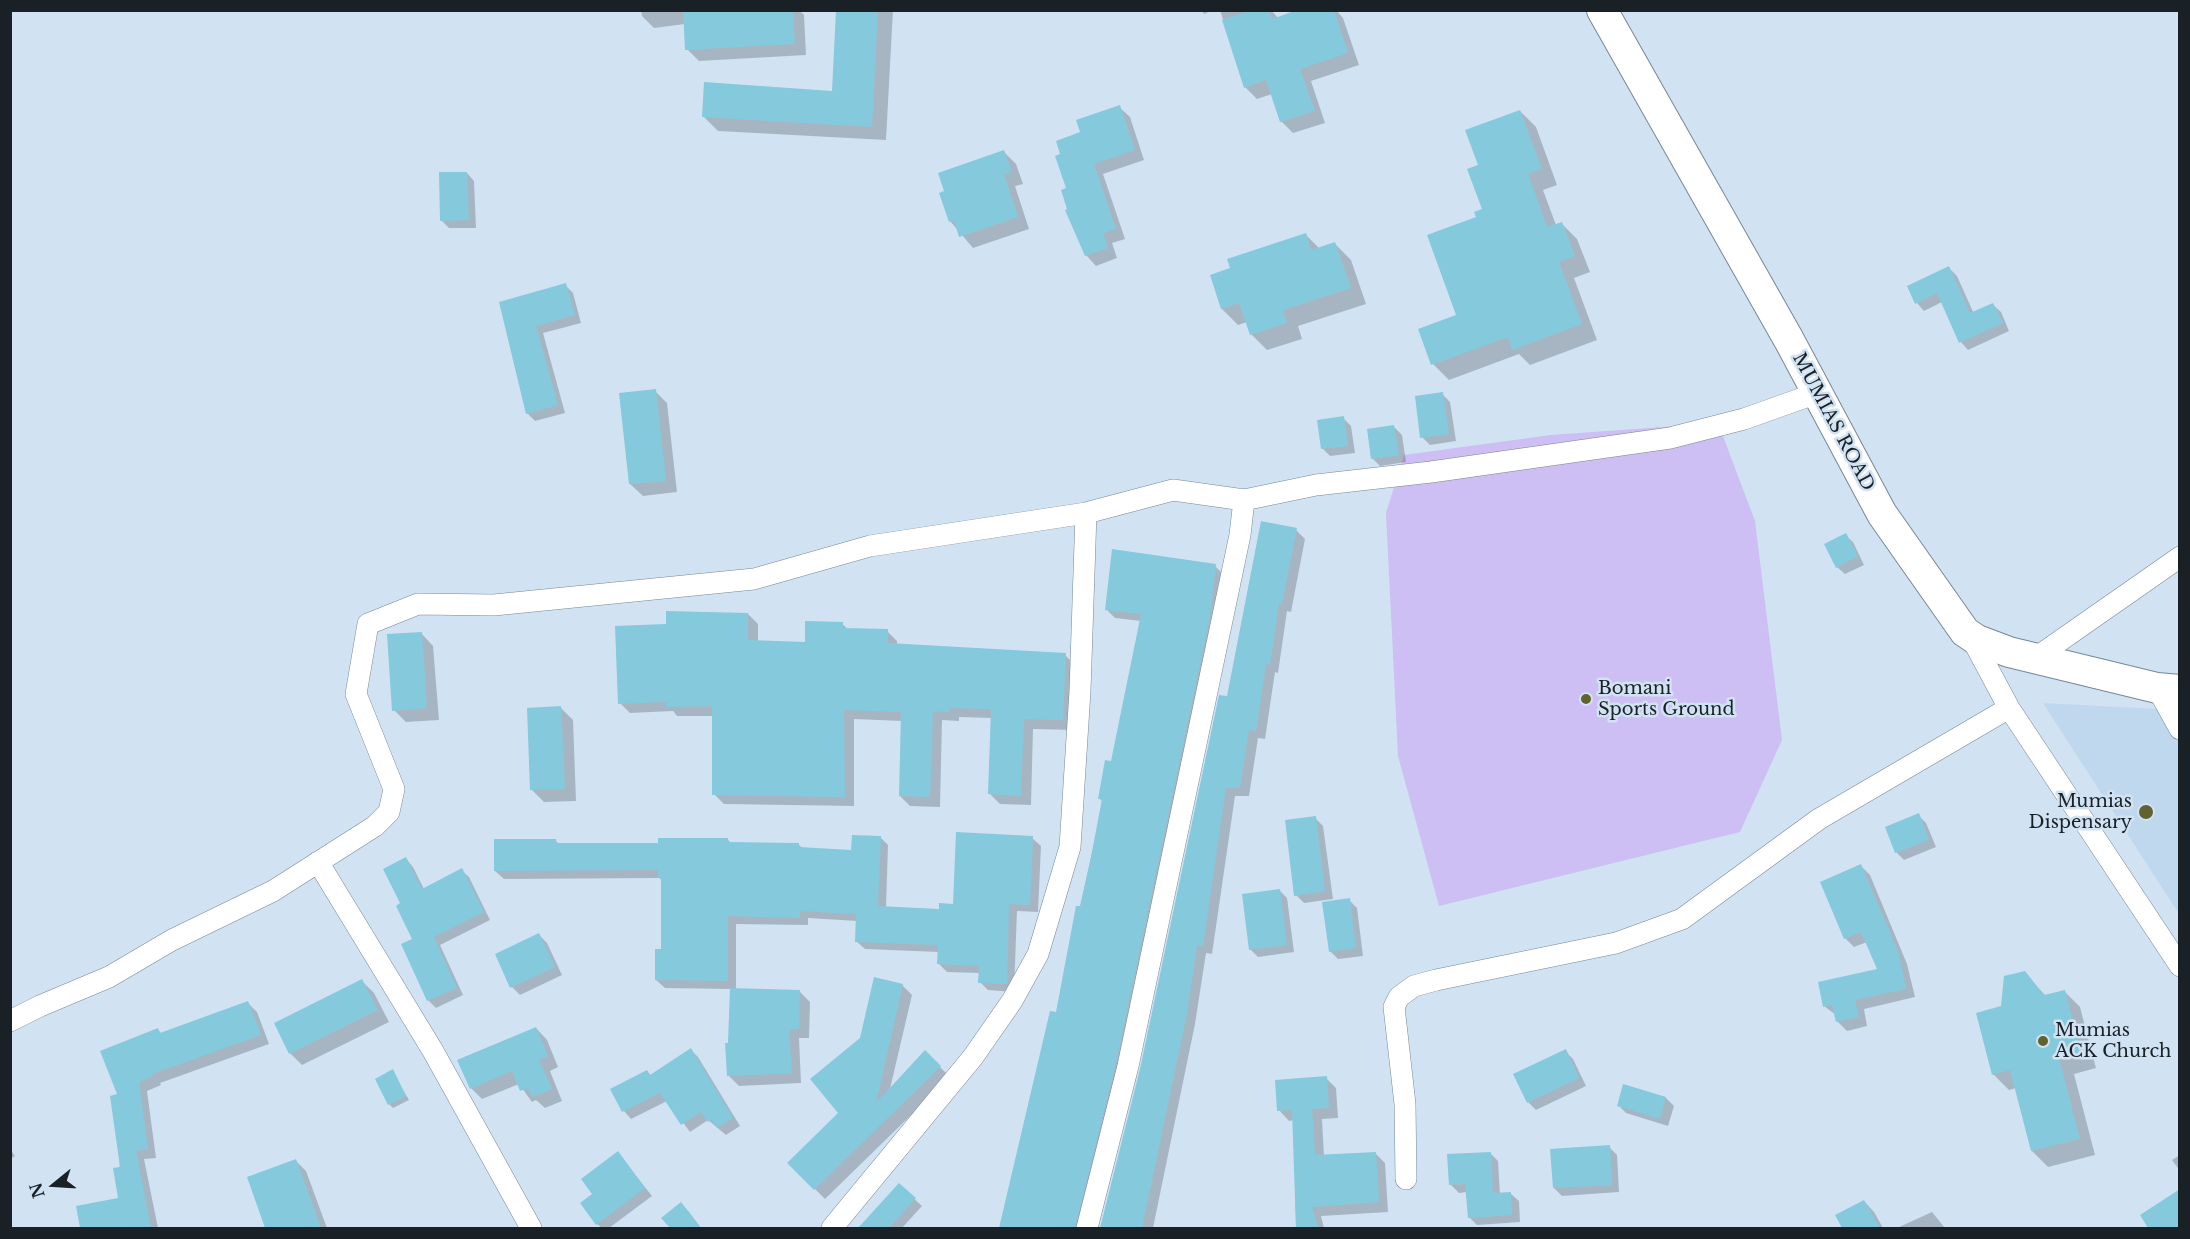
<!DOCTYPE html>
<html>
<head>
<meta charset="utf-8">
<style>
	body { margin:0 }
	#map { position:relative; width:2190px; height:1239px; overflow:hidden; background:#d1e3f3; font-family:"Libre Baskerville",serif }
	canvas { display:block }
	.frame { position:absolute; inset:0; border:12px solid #1a2126; pointer-events:none }
	.north { position:absolute; left:24px; top:1155px; width:60px; height:60px; -webkit-text-stroke:4px #d1e3f3; paint-order:stroke; rotate:252deg; font-size:16px; font-weight:700; line-height:24px; text-align:center; color:#1a2126 }
	.north::after { content:''; display:block; margin:auto; width:21px; height:27px; background:#1a2126; clip-path:polygon(50% 0,100% 100%,50% 72%,0 100%) }
</style>
</head>
<body>
<div id="map">
<canvas width="2190" height="1239"></canvas>
<div class="frame"></div>
<div class="north">N</div>
</div>
<script>
const ctx = document.querySelector('canvas').getContext('2d');
ctx.lineJoin = 'round';
function fill(path, color) {
  ctx.fillStyle = color;
  ctx.fill(path, 'evenodd');
}
function poly(rows) {
  const path = new Path2D();
  for (const r of rows) {
    path.moveTo(r[0], r[1]);
    for (let i = 2; i < r.length; i += 2) path.lineTo(r[i], r[i + 1]);
  }
  return path;
}
function trace(path, color, width, dash) {
  ctx.strokeStyle = color;
  ctx.lineWidth = width;
  ctx.lineCap = dash ? 'butt' : 'round';
  ctx.setLineDash(dash || []);
  ctx.stroke(path);
}
function write(font, color, halo, rows, align = 'center') {
  ctx.font = font + ' "Libre Baskerville",serif';
  ctx.lineWidth = 5;
  ctx.setLineDash([]);
  ctx.textBaseline = 'middle';
  ctx.strokeStyle = halo;
  ctx.fillStyle = color;
  for (const [text, x, y, turn = 0] of rows) {
    ctx.save();
    ctx.translate(x, y);
    ctx.rotate((+turn || 0) * Math.PI / 180);
    ctx.textAlign = isNaN(turn) ? turn : align;
    if (halo) ctx.strokeText(text, 0, 0);
    ctx.fillText(text, 0, 0);
    ctx.restore();
  }
}
const built = poly([
	[2043,703,2179,710,2179,914]
]);
const green = poly([
	[1718,423,1755,521,1782,740,1740,832,1439,906,1398,756,1386,513,1404,455,1551,435]
]);
const shadow = poly([
	[641,10,799,10,804,15,806,55,699,61,687,49,685,24,654,28,642,16],
	[837,10,893,10,886,140,718,131,704,117,833,92],
	[1201,10,1214,10,1204,14],
	[1220,10,1271,10,1278,18,1318,10,1336,10,1343,18,1359,65,1311,81,1325,123,1293,133,1281,121,1272,94,1257,99,1245,87],
	[1119,107,1130,117,1144,160,1103,174,1125,239,1112,243,1117,258,1096,266,1086,255,1067,211,1069,210,1068,189,1062,155,1082,133],
	[1520,111,1536,127,1557,185,1543,190,1556,225,1561,223,1577,239,1590,272,1574,278,1597,340,1530,365,1519,354,1449,380,1433,364,1458,316,1478,218,1484,210,1480,166],
	[1004,152,1016,164,1023,184,1015,186,1029,229,973,248,950,221],
	[467,173,474,181,476,228,449,228,441,220],
	[1305,234,1320,249,1335,244,1351,260,1366,304,1298,326,1302,339,1267,350,1251,334,1247,322,1238,325,1222,309,1212,276,1232,269],
	[1949,268,1957,276,1974,314,1993,305,2001,312,2009,331,1968,350,1961,342,1942,302,1924,311,1917,303],
	[565,285,573,293,581,323,543,333,565,413,535,421,527,413,501,303],
	[655,391,667,403,677,492,643,496,630,484],
	[1442,394,1450,402,1456,441,1430,445,1422,437],
	[1343,418,1351,426,1355,453,1330,456,1322,448],
	[1394,427,1402,435,1406,462,1380,466,1372,458],
	[1296,530,1305,539,1291,612,1287,611,1278,673,1275,672,1265,739,1258,738,1249,796,1235,796,1212,954,1206,953,1195,1024,1153,1228,1102,1228,1142,1069,1229,698],
	[1845,535,1853,542,1864,565,1845,574,1837,567],
	[1215,566,1224,575,1084,1228,1000,1228,1057,1014,1103,802,1099,798,1112,763,1141,621,1115,618,1106,609],
	[748,614,758,624,758,642,806,644,842,624,848,629,887,631,897,641,897,645,1065,655,1075,665,1073,730,1033,729,1031,805,1000,804,990,794,992,718,959,717,959,721,942,720,940,807,910,806,900,796,902,721,854,719,854,806,724,804,714,794,713,716,677,716,673,711,630,713,620,703,667,625],
	[421,633,433,646,439,720,406,722,394,710],
	[561,708,573,720,576,801,544,802,532,790],
	[1918,815,1926,823,1936,847,1904,860,1896,852],
	[1315,818,1323,826,1333,899,1304,903,1296,895],
	[880,837,888,845,886,908,940,910,955,905,1032,838,1041,846,1038,912,1017,911,1014,992,988,990,980,982,980,973,947,972,939,964,939,952,865,949,856,941,857,921,808,918,808,925,736,924,736,990,800,992,810,1002,809,1038,799,1038,801,1083,739,1086,729,1076,731,989,665,988,656,980,662,951,662,880,659,878,504,879,495,871,555,840,559,844,660,845,727,839,731,843,799,845,803,849,852,851],
	[406,859,413,867,424,889,461,870,469,877,490,920,440,945,463,995,436,1008,428,1000,403,945,414,939,402,904],
	[1861,866,1870,875,1907,964,1915,997,1864,1009,1867,1026,1847,1031,1838,1022,1836,1015,1824,1006,1879,970,1867,942,1854,947,1845,938],
	[1279,890,1287,898,1294,952,1258,957,1250,949],
	[1349,900,1357,908,1363,956,1338,959,1330,951],
	[539,935,547,943,562,975,520,995,512,987,497,955],
	[2024,973,2046,996,2064,991,2080,1007,2096,1068,2074,1074,2095,1155,2048,1167,2032,1151,2016,1088,2009,1090,1993,1074,2002,1007],
	[362,981,374,993,389,1022,302,1065,290,1053],
	[902,985,912,995,890,1089,925,1052,950,1077,825,1199,789,1163,840,1113],
	[248,1003,257,1012,269,1044,160,1083,161,1085,147,1091,156,1158,144,1159,158,1228,81,1228,77,1207,120,1199,119,1096,158,1030,162,1034],
	[536,1028,547,1040,558,1067,550,1071,562,1101,545,1108,536,1100,532,1102,519,1084,482,1099,471,1088],
	[691,1050,698,1057,740,1126,726,1135,708,1120,690,1132,667,1101,631,1119,624,1111,612,1089,647,1072,652,1076],
	[1565,1051,1573,1059,1586,1086,1536,1110,1528,1102,1515,1075],
	[392,1071,409,1100,393,1108,389,1104],
	[1326,1078,1336,1088,1338,1118,1322,1119,1324,1156,1375,1153,1385,1163,1388,1212,1321,1216,1324,1228,1296,1228,1294,1120,1289,1121,1279,1110],
	[1666,1098,1674,1106,1668,1126,1626,1113,1618,1105],
	[1609,1147,1617,1155,1619,1192,1562,1196,1554,1188],
	[10,1149,15,1156,10,1159],
	[618,1153,652,1196,609,1228,602,1228,597,1224,594,1194],
	[1490,1153,1498,1161,1500,1194,1511,1194,1519,1201,1520,1222,1477,1225,1469,1217,1467,1192,1459,1193,1451,1185],
	[2180,1155,2180,1171,2172,1160],
	[296,1161,306,1171,327,1228,267,1228,249,1177],
	[899,1185,922,1206,902,1228,860,1228],
	[1864,1201,1874,1212,1883,1228,1844,1228,1837,1216],
	[681,1204,689,1212,701,1228,671,1228,663,1218],
	[1932,1212,1945,1228,1897,1228]
]);
const building = poly([
	[683,10,793,10,795,44,685,50],
	[836,10,878,10,872,127,702,117,704,82,832,91],
	[1252,10,1269,10,1272,19,1297,10,1334,10,1348,53,1300,69,1315,111,1280,122,1266,80,1244,88,1222,20],
	[1120,105,1135,150,1094,164,1116,229,1103,233,1108,248,1085,256,1065,210,1067,209,1061,190,1066,188,1055,156,1060,154,1056,141,1080,132,1076,120],
	[1520,110,1542,169,1528,174,1547,227,1562,222,1575,256,1559,262,1582,324,1512,350,1508,337,1431,365,1418,329,1456,315,1427,235,1476,217,1474,212,1482,209,1467,169,1478,165,1465,130],
	[1004,150,1012,172,1004,174,1018,217,959,237,954,220,949,222,939,193,944,191,938,173],
	[439,172,467,172,469,220,440,221],
	[1306,233,1311,250,1335,242,1351,288,1283,310,1287,323,1250,335,1239,303,1221,309,1210,275,1230,268,1227,259],
	[1949,266,1970,313,1993,303,2003,323,1959,343,1937,293,1915,304,1907,286],
	[566,283,575,315,536,326,558,405,526,414,499,302],
	[656,389,666,481,629,484,619,393],
	[1443,392,1449,434,1420,438,1415,396],
	[1344,416,1348,446,1321,449,1317,420],
	[1394,425,1399,455,1371,459,1367,429],
	[1261,521,1297,528,1282,604,1279,603,1270,665,1266,664,1256,731,1249,729,1240,788,1226,788,1203,946,1197,945,1187,1014,1142,1228,1100,1228,1140,1069,1219,695,1227,696],
	[1846,533,1858,556,1836,568,1824,544],
	[1112,549,1216,564,1210,617,1116,1063,1075,1228,999,1228,1050,1011,1056,1012,1076,906,1080,906,1091,857,1102,799,1098,799,1105,760,1111,761,1141,614,1105,610],
	[666,611,748,613,748,640,805,642,805,621,843,622,843,628,888,629,888,643,1066,653,1063,720,1024,719,1021,796,988,794,991,709,949,708,949,712,933,711,930,797,899,796,901,712,844,710,845,797,712,795,712,706,666,707,666,702,618,704,615,626,666,624],
	[422,632,427,708,392,711,387,634],
	[561,706,565,789,530,790,527,708],
	[1919,813,1929,840,1895,853,1885,827],
	[1316,816,1325,891,1294,896,1285,820],
	[956,832,1033,836,1030,905,1009,904,1007,984,978,983,979,966,937,964,938,945,855,942,856,914,800,911,800,918,728,916,728,981,655,980,655,949,661,949,661,878,658,878,658,870,494,871,494,839,556,839,556,843,658,843,658,838,728,838,728,842,799,843,799,847,851,850,852,835,881,836,878,906,939,909,939,903,953,904],
	[406,857,422,889,462,868,484,912,434,937,457,988,427,1001,401,944,412,939,396,906,400,903,383,869],
	[1861,864,1899,954,1906,989,1855,1000,1859,1017,1836,1022,1832,1005,1823,1007,1818,982,1877,969,1861,932,1844,939,1820,882],
	[1280,889,1287,945,1249,950,1242,894],
	[1350,898,1356,948,1329,952,1322,902],
	[539,933,555,967,510,988,495,954],
	[2025,971,2044,995,2065,990,2081,1052,2059,1058,2080,1139,2031,1151,2010,1070,1992,1075,1976,1013,2001,1006,2004,976],
	[874,977,903,984,876,1103,925,1050,941,1066,814,1190,787,1163,838,1113,810,1079,860,1038],
	[362,979,378,1010,289,1054,274,1023],
	[730,988,800,990,799,1029,789,1029,792,1073,727,1076,725,1043,728,1043],
	[248,1001,261,1035,152,1074,153,1076,139,1082,148,1149,136,1151,151,1228,80,1228,76,1206,118,1198,113,1168,120,1167,110,1096,117,1094,100,1051,158,1028,160,1033],
	[536,1027,548,1056,539,1060,552,1089,532,1097,528,1088,520,1091,512,1071,470,1089,457,1060],
	[691,1048,733,1118,717,1128,712,1120,708,1122,701,1112,681,1125,660,1093,622,1112,610,1089,647,1070,650,1075],
	[1566,1049,1579,1078,1527,1103,1513,1074],
	[393,1069,406,1096,388,1105,375,1079],
	[1327,1076,1329,1108,1312,1109,1315,1155,1376,1152,1379,1202,1312,1207,1318,1228,1296,1228,1292,1110,1277,1111,1275,1080],
	[1623,1084,1666,1097,1660,1119,1617,1106],
	[1610,1145,1612,1185,1553,1188,1550,1149],
	[618,1151,645,1188,596,1225,580,1203,592,1194,581,1179],
	[1491,1152,1493,1193,1511,1192,1512,1215,1468,1218,1465,1184,1449,1185,1447,1154],
	[296,1159,321,1228,265,1228,247,1177],
	[899,1183,916,1198,889,1228,858,1228],
	[2180,1189,2180,1228,2148,1228,2140,1215],
	[1864,1200,1880,1228,1842,1228,1835,1215],
	[681,1202,701,1228,670,1228,661,1218]
]);
const street = poly([
	[1971,637,2009,708,2180,966],
	[2034,659,2180,557],
	[2157,688,2180,729],
	[318,862,433,1051,531,1228],
	[10,1021,40,1006,109,977,172,940,273,891,375,826,389,812,394,789,356,694,368,624,418,604,494,605,754,579,870,546,1086,513,1173,490,1244,500,1316,485,1431,472,1670,438,1744,419,1817,393],
	[1406,1179,1405,1104,1394,1007,1399,997,1414,986,1436,980,1616,943,1682,919,1819,819,2009,708],
	[832,1228,973,1057,1012,1001,1038,954,1070,847,1080,691,1086,513],
	[1087,1228,1128,1066,1240,535,1244,500]
]);
const secondary = poly([
	[1602,10,1789,340,1882,514,1965,632,1977,640,2009,652,2157,688,2180,690]
]);
const markers = [
	[1586,699,6,"#61622f"],
	[2146,812,8,"#61622f"],
	[2043,1041,6,"#61622f"]
];
const streetNames = [
	["MUMIAS ROAD",1833,422,62]
];
const poiNames = [
	["Bomani",1598,689],
	["Sports Ground",1598,710],
	["Mumias",2132,802,"right"],
	["Dispensary",2132,823,"right"],
	["Mumias",2055,1031],
	["ACK Church",2055,1052]
];
fill(built, '#bfd8ed');
fill(green, '#cdbef3');
fill(shadow, '#0003');
fill(building, '#84c9dc');
trace(street, '#778796', 22);
trace(secondary, '#778796', 32);
trace(street, '#fff', 21);
trace(secondary, '#fff', 30);
for (const [x, y, r, color] of markers) {
  const dot = new Path2D();
  dot.arc(x, y, r, 0, 2 * Math.PI);
  ctx.fillStyle = color;
  ctx.fill(dot);
  trace(dot, '#d1e3f3', 2);
}
write('18px', '#1a2126', '#d1e3f3', streetNames);
write('18px', '#1a2126', '#d1e3f3', poiNames, 'left');
</script>
</body>
</html>
